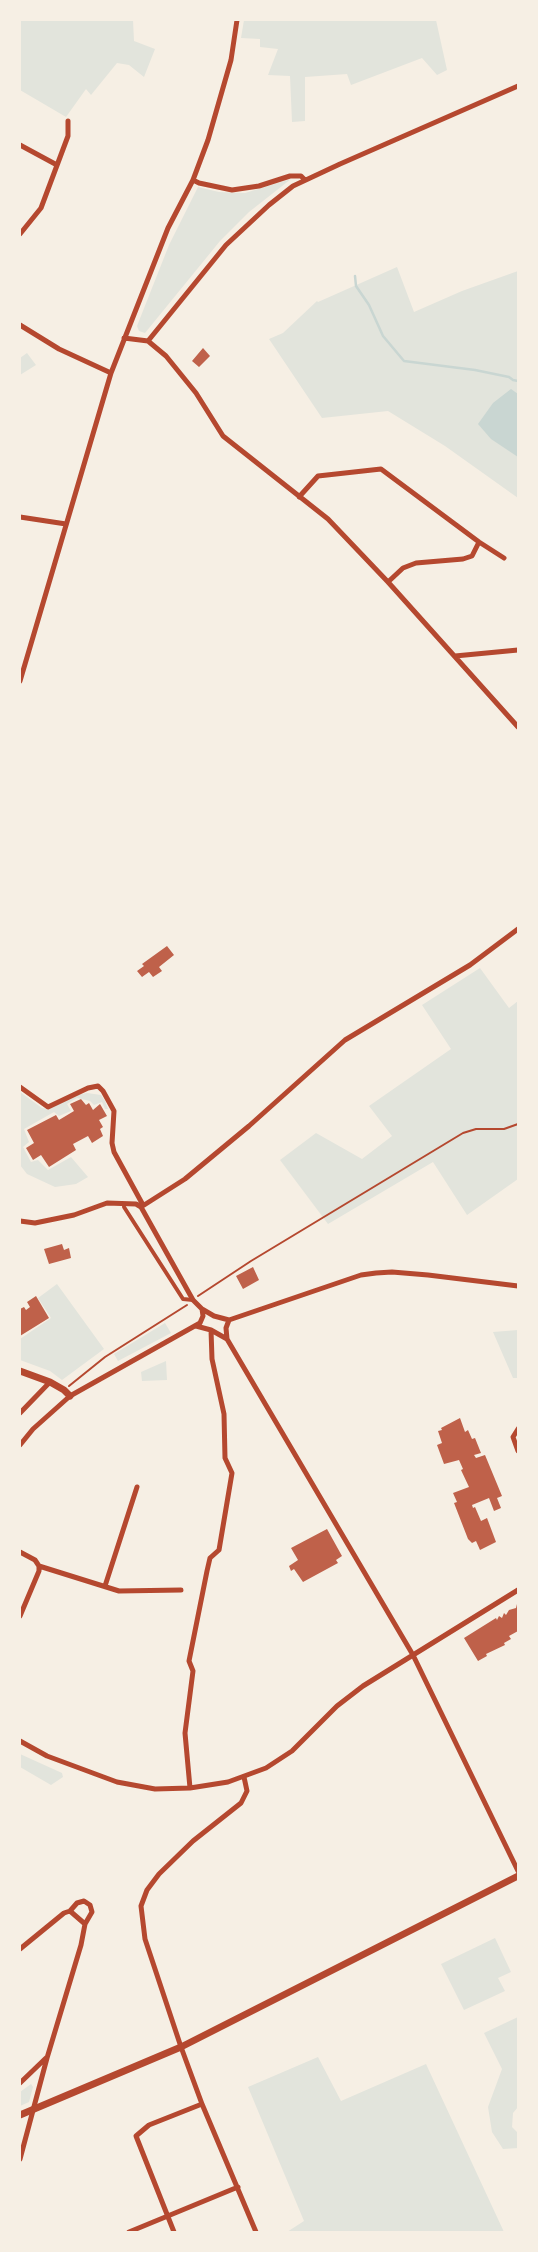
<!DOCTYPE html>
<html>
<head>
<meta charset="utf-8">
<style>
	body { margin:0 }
	#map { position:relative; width:538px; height:2252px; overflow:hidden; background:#f6efe4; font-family:"Golos Text",sans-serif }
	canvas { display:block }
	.frame { position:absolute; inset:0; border:21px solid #f6efe4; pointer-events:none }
</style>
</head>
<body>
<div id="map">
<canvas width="538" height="2252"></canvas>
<div class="frame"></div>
</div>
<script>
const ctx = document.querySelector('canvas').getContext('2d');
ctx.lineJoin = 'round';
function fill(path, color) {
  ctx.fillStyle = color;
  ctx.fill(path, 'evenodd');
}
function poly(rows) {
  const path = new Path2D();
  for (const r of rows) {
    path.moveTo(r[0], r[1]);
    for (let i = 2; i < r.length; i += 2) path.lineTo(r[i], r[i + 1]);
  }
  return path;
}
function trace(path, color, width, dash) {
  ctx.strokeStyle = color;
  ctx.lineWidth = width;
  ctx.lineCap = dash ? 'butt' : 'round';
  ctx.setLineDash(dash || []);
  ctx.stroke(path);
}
const green = poly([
	[20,20,133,20,134,41,155,49,144,77,129,65,117,63,91,95,86,89,66,117,20,90],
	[244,20,436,20,447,70,437,75,422,58,351,85,347,74,305,77,305,121,292,122,290,76,268,75,278,49,260,47,260,39,241,38],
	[291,179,249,212,220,241,145,333,139,331,137,326,169,245,198,187,219,192,245,193],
	[397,267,414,312,462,291,518,271,518,498,445,446,388,411,322,418,269,339,283,333,317,301,318,302],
	[27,353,36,365,20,375,20,358],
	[480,968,509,1008,518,1001,518,1179,467,1215,433,1162,328,1224,280,1160,316,1133,362,1159,392,1136,369,1106,451,1049,422,1005],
	[20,1092,42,1108,48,1109,72,1096,87,1093,101,1095,105,1101,108,1109,105,1109,102,1102,94,1105,90,1101,77,1098,67,1104,71,1111,59,1116,54,1112,24,1129,29,1142,23,1147,31,1162,38,1160,48,1170,71,1157,88,1177,76,1184,55,1187,27,1174,20,1165],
	[57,1284,104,1349,62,1380,50,1371,20,1360,20,1339,51,1318,38,1298],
	[165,1323,171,1333,118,1361,114,1354],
	[518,1330,518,1378,513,1378,493,1332],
	[166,1361,167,1380,142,1381,141,1372],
	[20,1754,62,1773,63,1777,51,1785,20,1767],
	[495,1938,511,1972,498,1978,505,1991,464,2010,441,1964],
	[518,2017,518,2107,513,2113,512,2127,518,2133,518,2148,503,2149,492,2132,488,2107,502,2069,484,2033],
	[318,2057,341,2101,426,2064,504,2232,287,2232,304,2221,248,2087],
	[31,2084,33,2087,29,2102,20,2106,20,2092]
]);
const water = poly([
	[511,389,518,394,518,457,491,439,478,424,493,403]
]);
const stream = poly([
	[355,276,356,286,369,305,383,336,404,361,475,370,509,377,513,380,518,381]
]);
const building = poly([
	[203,348,210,356,199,367,192,361],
	[167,946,174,955,159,967,162,971,153,977,149,972,142,977,137,971,144,966,142,964],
	[81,1099,86,1105,89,1103,93,1110,100,1104,107,1116,99,1120,103,1127,100,1129,103,1136,92,1143,88,1136,73,1144,76,1150,49,1167,41,1155,33,1160,26,1148,34,1143,27,1130,56,1115,59,1120,74,1111,70,1104],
	[62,1244,64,1250,69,1248,71,1258,49,1264,44,1249],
	[253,1267,259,1280,243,1289,236,1276],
	[36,1296,49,1318,20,1336,20,1309,24,1307,26,1310,30,1307,27,1302],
	[460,1418,465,1432,468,1430,472,1439,475,1438,481,1453,474,1455,476,1458,485,1455,502,1496,497,1498,501,1508,494,1511,489,1498,472,1505,473,1508,475,1507,481,1521,487,1518,496,1542,480,1550,476,1541,472,1543,468,1539,454,1503,457,1502,453,1493,469,1487,461,1470,463,1469,459,1460,444,1464,437,1445,442,1443,438,1431,442,1430,441,1428],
	[327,1529,342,1556,336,1560,338,1563,303,1582,294,1569,291,1571,289,1566,298,1560,291,1548],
	[517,1604,518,1631,509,1636,511,1639,504,1643,505,1645,486,1654,487,1656,478,1661,464,1638,496,1618,497,1620,499,1616,502,1618,504,1613,506,1615,509,1610,516,1608]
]);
const path = poly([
	[198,1296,251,1261,463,1133,476,1129,504,1129,518,1124],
	[69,1386,105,1357,187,1305]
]);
const pedestrian = poly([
	[124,1207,183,1299,193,1300]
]);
const minor = poly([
	[20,145,57,165],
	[193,180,199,183,232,190,259,186,290,176,301,176,305,180],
	[20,234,41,208,68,136,68,121],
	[20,325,59,349,111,373],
	[124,338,148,341,166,356,196,393,223,436,328,519,388,582,518,727],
	[148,341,226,245,269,205,293,186,340,164,518,86],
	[299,497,318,476,381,469,479,542,504,558],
	[20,517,66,524],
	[388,582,403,568,416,563,463,559,472,556,479,542],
	[455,656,518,650],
	[20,681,111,373,168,228,193,180,208,140,231,60,237,20],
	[20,1087,48,1107,88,1088,98,1086,103,1091,114,1111,112,1143,114,1152,143,1205],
	[141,1207,185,1179,249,1126,345,1040,470,965,518,929],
	[20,1221,35,1223,74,1215,107,1203,136,1204,141,1207,193,1300,202,1309,214,1316,229,1320],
	[229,1320,226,1328,227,1339,413,1655,518,1871],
	[229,1320,361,1275,376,1273,392,1272,428,1275,518,1286],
	[196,1326,211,1330,227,1339],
	[20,1413,50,1382],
	[518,1429,513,1437,518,1451],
	[20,1445,33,1429,70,1396,200,1323,203,1316,202,1309],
	[20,1552,35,1560,39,1566,39,1571,20,1616],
	[39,1566,119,1591,181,1590],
	[105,1586,137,1487],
	[20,1741,47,1756,117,1782,155,1789,190,1788,228,1782,266,1768,292,1751,337,1706,363,1686,518,1590],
	[244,1777,247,1791,241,1803,193,1841,159,1874,147,1890,141,1906,145,1939,181,2047,202,2104,256,2232],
	[190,1788,185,1733,193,1671,189,1661,207,1571,210,1558,219,1550,232,1473,225,1458,224,1414,212,1359,211,1330],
	[20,1949,64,1913,70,1911],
	[20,2083,46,2058],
	[20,2159,47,2058,81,1945,85,1924,92,1912,90,1905,84,1901,77,1903,70,1911,85,1924],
	[129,2232,238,2187],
	[174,2232,136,2136,149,2125,202,2104]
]);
const tertiary = poly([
	[20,1371,50,1382,64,1390,70,1396],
	[20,2115,181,2047,518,1876]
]);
fill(green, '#e2e4dc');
fill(water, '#c9d6d2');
trace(stream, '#c9d6d2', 2.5);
fill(building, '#bf614a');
trace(path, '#b5482f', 2);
trace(pedestrian, '#b5482f', 4);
trace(minor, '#b5482f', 5);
trace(tertiary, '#b5482f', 7);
</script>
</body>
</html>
